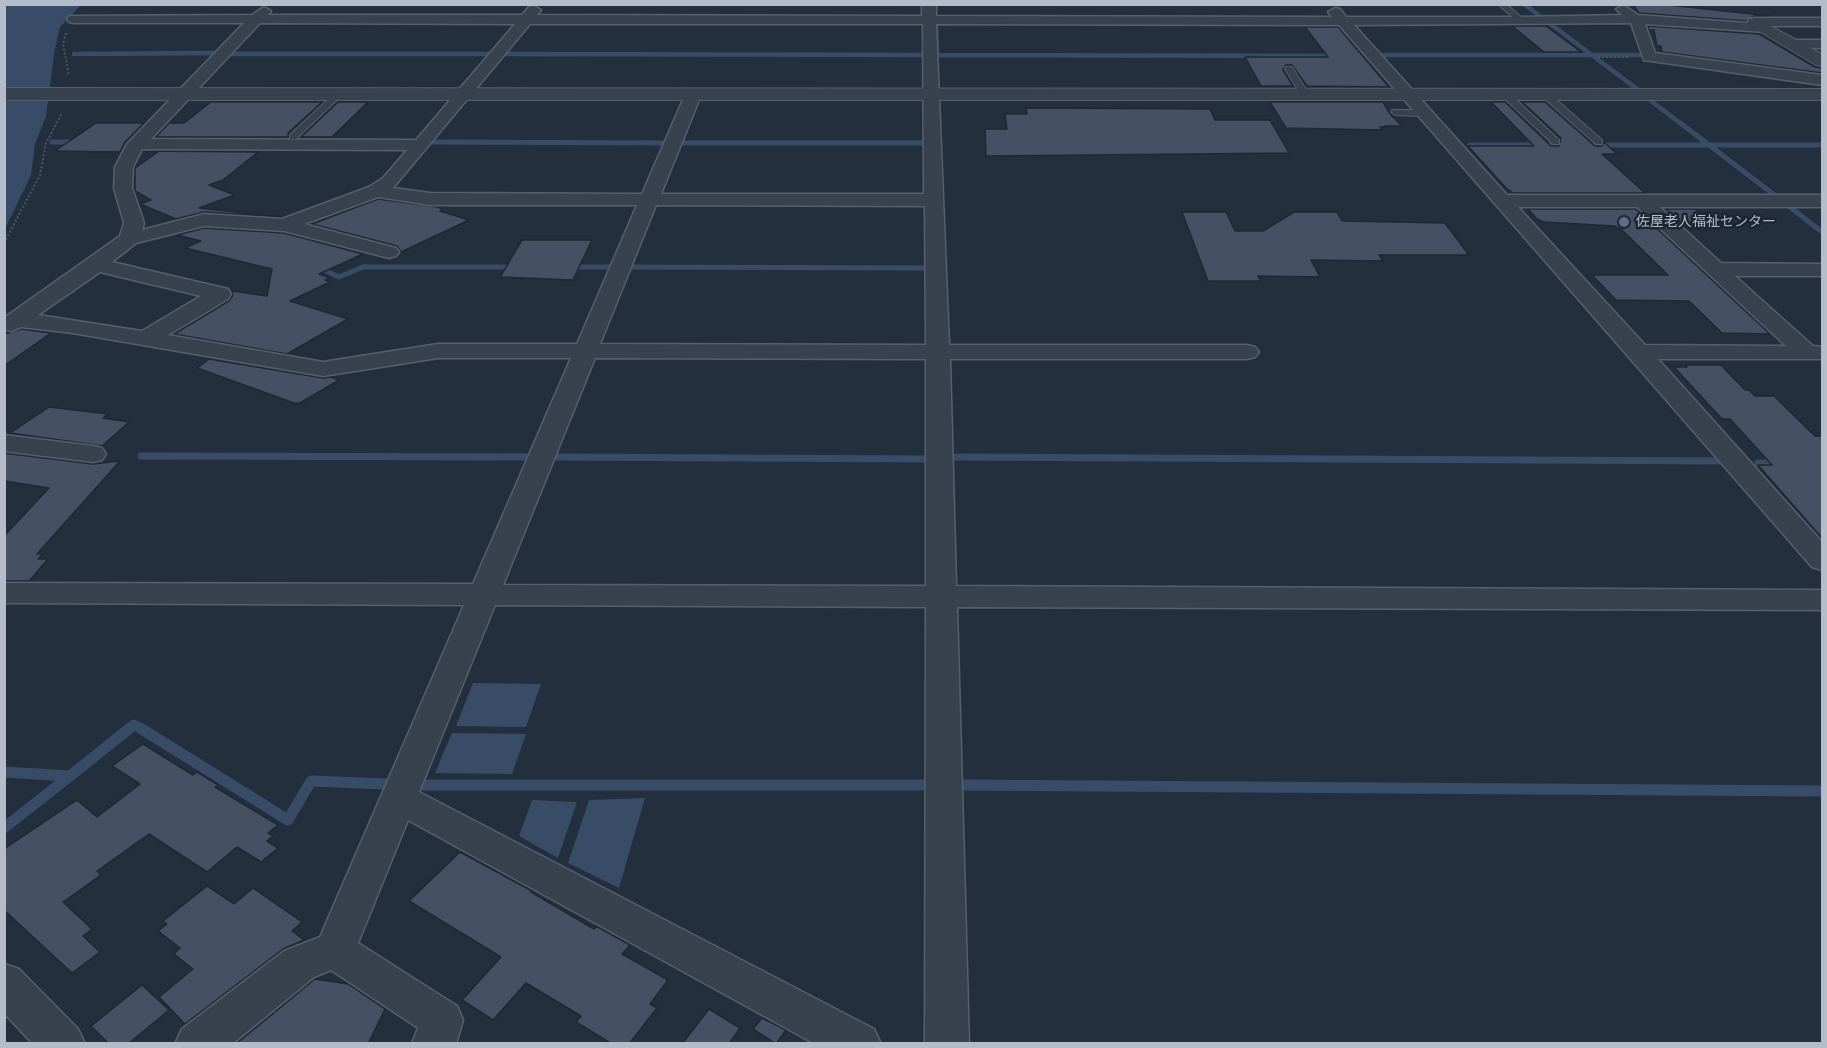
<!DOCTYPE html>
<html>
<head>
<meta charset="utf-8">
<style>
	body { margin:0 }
	#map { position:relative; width:1827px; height:1048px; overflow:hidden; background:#242f3e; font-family:"Varela Round",sans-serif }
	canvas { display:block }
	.frame { position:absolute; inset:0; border:6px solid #b4bcc9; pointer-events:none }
</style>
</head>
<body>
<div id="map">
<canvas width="1827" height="1048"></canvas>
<div class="frame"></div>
</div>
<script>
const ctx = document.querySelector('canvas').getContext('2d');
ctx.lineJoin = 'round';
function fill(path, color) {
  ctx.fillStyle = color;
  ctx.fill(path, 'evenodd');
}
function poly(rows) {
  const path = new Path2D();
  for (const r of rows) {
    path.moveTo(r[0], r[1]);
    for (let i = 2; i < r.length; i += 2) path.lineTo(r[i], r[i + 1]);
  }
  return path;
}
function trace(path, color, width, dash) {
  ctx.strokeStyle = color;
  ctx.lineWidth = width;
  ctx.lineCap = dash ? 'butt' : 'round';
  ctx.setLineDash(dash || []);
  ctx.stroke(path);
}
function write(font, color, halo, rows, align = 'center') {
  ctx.font = font + ' "Varela Round","Noto Sans JP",sans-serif';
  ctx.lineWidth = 5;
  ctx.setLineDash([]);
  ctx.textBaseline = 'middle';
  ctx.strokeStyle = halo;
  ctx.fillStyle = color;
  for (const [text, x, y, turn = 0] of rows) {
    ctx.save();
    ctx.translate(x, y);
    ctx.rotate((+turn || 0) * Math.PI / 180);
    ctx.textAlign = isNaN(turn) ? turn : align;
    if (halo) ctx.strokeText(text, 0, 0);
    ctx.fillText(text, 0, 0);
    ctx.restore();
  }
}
const water = poly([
	[5,5,81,5,60,27,54,54,46,116,35,144,31,175,5,229],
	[473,683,541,684,526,727,456,726],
	[452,733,526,734,512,774,435,773],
	[645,798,619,888,568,863,589,800],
	[532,800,577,802,558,858,519,836]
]);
const streamFar4 = poly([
	[1524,4,1545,20],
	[936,22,937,58],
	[1548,22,1641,92],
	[74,54,215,53],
	[231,54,492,54],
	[502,54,926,55],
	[936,55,1338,56],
	[1377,55,1646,55],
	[1651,101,1680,123]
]);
const streamFar3 = poly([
	[1679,122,1777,197],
	[52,142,78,142],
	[429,142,666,143],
	[679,143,927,143],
	[1470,145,1569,145],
	[1585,145,1822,145],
	[1786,204,1822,232],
	[317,267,339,277,363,267,516,267],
	[568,267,614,267],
	[628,267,929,268]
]);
const streamFar2 = poly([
	[141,456,533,457],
	[550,457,930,459],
	[950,457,1724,461],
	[1758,463,1779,463]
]);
const streamFar1 = poly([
	[128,729,134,724,142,729]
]);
const stream = poly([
	[140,728,288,820,311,781,387,784],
	[4,772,70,776,130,728],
	[421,785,932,785],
	[955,785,1822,791],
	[4,828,70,776]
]);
const building = poly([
	[1633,4,1659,4,1771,16,1754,16,1746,21,1639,13,1633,4],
	[1512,26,1546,26,1581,52,1544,52,1512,26],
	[1648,26,1759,34,1815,67,1822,68,1822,73,1662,52,1661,46,1657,46,1654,30,1649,30,1648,26],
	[1305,27,1338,27,1389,87,1307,86,1292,65,1286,65,1283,70,1293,86,1261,86,1245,57,1328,57,1305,27],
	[211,102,322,102,288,133,288,137,156,137,169,123,184,123,211,102],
	[338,102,368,102,332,137,301,137,338,102],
	[1270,102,1383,102,1390,114,1402,126,1385,126,1386,127,1380,127,1382,130,1286,128,1270,102],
	[1491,102,1505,102,1551,146,1559,146,1561,138,1522,102,1545,102,1595,146,1602,146,1604,142,1617,154,1602,154,1645,193,1513,193,1506,188,1468,146,1534,146,1491,102],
	[1026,108,1210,109,1215,120,1270,120,1289,153,986,156,985,129,1007,129,1005,114,1027,114,1026,108],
	[96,123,144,123,125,142,120,152,55,151,96,123],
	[143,151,258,152,223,180,209,185,235,195,199,208,282,217,204,212,176,219,140,204,151,200,135,191,135,168,158,152,143,151],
	[378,199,437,207,443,209,440,211,469,220,401,252,397,246,312,224,378,199],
	[1528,209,1636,209,1770,334,1722,333,1689,301,1616,300,1592,275,1668,275,1622,230,1614,226,1544,222,1537,219,1528,209],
	[1666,209,1695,209,1719,230,1688,230,1666,209],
	[1182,212,1226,212,1235,231,1263,231,1294,212,1337,212,1342,221,1445,223,1469,255,1379,255,1383,261,1311,260,1320,277,1258,276,1261,281,1208,281,1182,212],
	[204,228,284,233,363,254,319,274,330,278,325,280,330,282,290,301,348,319,287,354,174,334,229,301,233,295,232,291,267,296,272,269,185,248,201,241,177,235,204,228],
	[522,240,592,240,573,280,500,277,522,240],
	[21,329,51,333,4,366,4,334,21,329],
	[209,359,323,378,331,377,339,380,300,403,294,403,197,368,209,359],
	[1686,365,1721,365,1745,390,1749,390,1755,396,1774,396,1815,436,1822,436,1822,538,1758,465,1772,465,1730,419,1722,419,1674,367,1687,367,1686,365],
	[49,407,108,414,103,418,129,422,102,446,10,433,49,407],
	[4,453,93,464,120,461,37,554,43,554,38,559,48,559,29,581,4,581,4,536,49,488,4,481,4,453],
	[143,744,193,775,197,772,218,785,215,787,278,825,268,833,273,836,267,841,278,848,261,862,237,847,207,872,149,834,97,871,101,875,63,902,92,929,83,936,100,952,72,973,4,910,4,849,77,800,97,817,140,784,112,766,143,744],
	[460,852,532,891,531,892,594,929,596,926,630,945,622,954,668,980,650,1004,657,1008,629,1044,612,1044,576,1022,581,1016,526,983,493,1020,462,1000,501,957,409,901,460,852],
	[207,886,234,904,253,888,302,922,292,931,304,940,283,949,185,1024,159,997,193,969,174,954,180,948,158,931,167,924,163,921,207,886],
	[315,979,348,984,385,1009,368,1044,236,1044,315,979],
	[142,985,169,1010,128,1044,109,1044,91,1026,142,985],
	[709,1009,740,1028,729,1044,682,1044,709,1009],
	[762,1018,786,1030,776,1044,753,1029,762,1018]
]);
const path = poly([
	[66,33,63,44,69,76],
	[1598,57,1630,57],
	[4,243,40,175,46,143,62,113]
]);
const service = poly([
	[1498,4,1506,4,1526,21,1519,23,1498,4],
	[1286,67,1292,67,1310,96,1309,98,1303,98,1285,69,1286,67],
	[335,93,342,95,296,139,290,139,290,135,335,93],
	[1505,95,1511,95,1559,140,1559,144,1553,144,1505,99,1505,95],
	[1545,95,1551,95,1602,140,1602,144,1596,144,1545,99,1545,95],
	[1392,110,1422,110,1426,113,1422,116,1395,115,1391,112,1392,110]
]);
const minor = poly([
	[922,4,936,4,936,16,1332,17,1328,12,1335,8,1340,9,1346,17,1522,17,1622,15,1616,9,1623,5,1638,15,1747,23,1749,19,1754,18,1822,18,1822,26,1771,26,1770,31,1765,32,1645,24,1655,53,1822,75,1822,85,1644,60,1631,23,1354,25,1507,195,1822,195,1822,207,1660,207,1721,263,1822,264,1822,276,1735,276,1813,346,1822,347,1822,359,1658,359,1822,542,1822,570,1812,567,1339,25,936,24,949,345,1247,345,1255,347,1259,352,1255,357,1247,359,950,359,956,586,1822,590,1822,610,957,607,969,1044,925,1044,926,607,495,605,419,792,874,1029,881,1044,815,1044,408,820,358,943,457,1006,463,1020,456,1044,412,1044,418,1028,331,970,314,977,232,1044,175,1044,182,1029,284,951,320,937,464,605,4,603,4,583,473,584,571,358,438,358,323,376,73,333,21,327,11,331,4,329,4,318,120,236,124,223,114,188,115,167,127,144,244,23,74,23,69,22,67,19,69,16,252,15,264,7,271,11,268,15,522,15,529,7,534,6,541,10,537,15,922,16,922,4],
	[260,23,515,24,416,140,151,139,260,23],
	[530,24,923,24,924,194,661,194,701,95,693,90,685,95,642,194,430,193,393,188,530,24],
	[142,149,407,150,383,178,369,187,282,219,204,214,142,230,144,223,132,188,133,167,142,149],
	[378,197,430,205,637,205,577,344,438,344,323,362,168,335,228,299,231,294,228,289,112,262,136,243,204,226,284,231,389,258,396,256,399,252,396,248,304,224,378,197],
	[656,205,925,206,926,345,600,344,656,205],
	[1518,207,1637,207,1786,346,1645,345,1518,207],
	[100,272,201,296,142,331,38,315,100,272],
	[595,358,926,359,926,586,503,585,595,358],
	[1793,40,1822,40,1822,48,1788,47,1786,44,1793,40],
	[4,435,93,446,102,448,106,454,102,460,93,462,4,451,4,435],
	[4,964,19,969,78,1029,85,1044,33,1044,4,1013,4,964]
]);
const tertiary = poly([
	[1765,23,1822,54,1822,66,1816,65,1759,31,1757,28,1765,23],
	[4,88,1822,89,1822,100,4,100,4,88]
]);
const markers = [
	[1624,222,6,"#5c6f8a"]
];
const farPoinames = [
	["佐屋老人福祉センター",1636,222]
];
fill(water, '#394c67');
trace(streamFar4, '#394c67', 4.5);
trace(streamFar3, '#394c67', 5);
trace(streamFar2, '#394c67', 7);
trace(streamFar1, '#394c67', 9);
trace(stream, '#394c67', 11);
fill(building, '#455162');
trace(building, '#1f2835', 1.5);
trace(service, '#565f6c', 2);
trace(minor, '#565f6c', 3);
trace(tertiary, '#565f6c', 2);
trace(path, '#44595c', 2, [2, 2]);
fill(service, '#38414e');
fill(minor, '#38414e');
fill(tertiary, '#38414e');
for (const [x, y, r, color] of markers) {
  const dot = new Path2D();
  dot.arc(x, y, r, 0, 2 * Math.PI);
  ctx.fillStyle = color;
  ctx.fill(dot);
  trace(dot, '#1d2633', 2);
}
write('14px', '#b4bcc9', '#1d2633', farPoinames, 'left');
</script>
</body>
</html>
